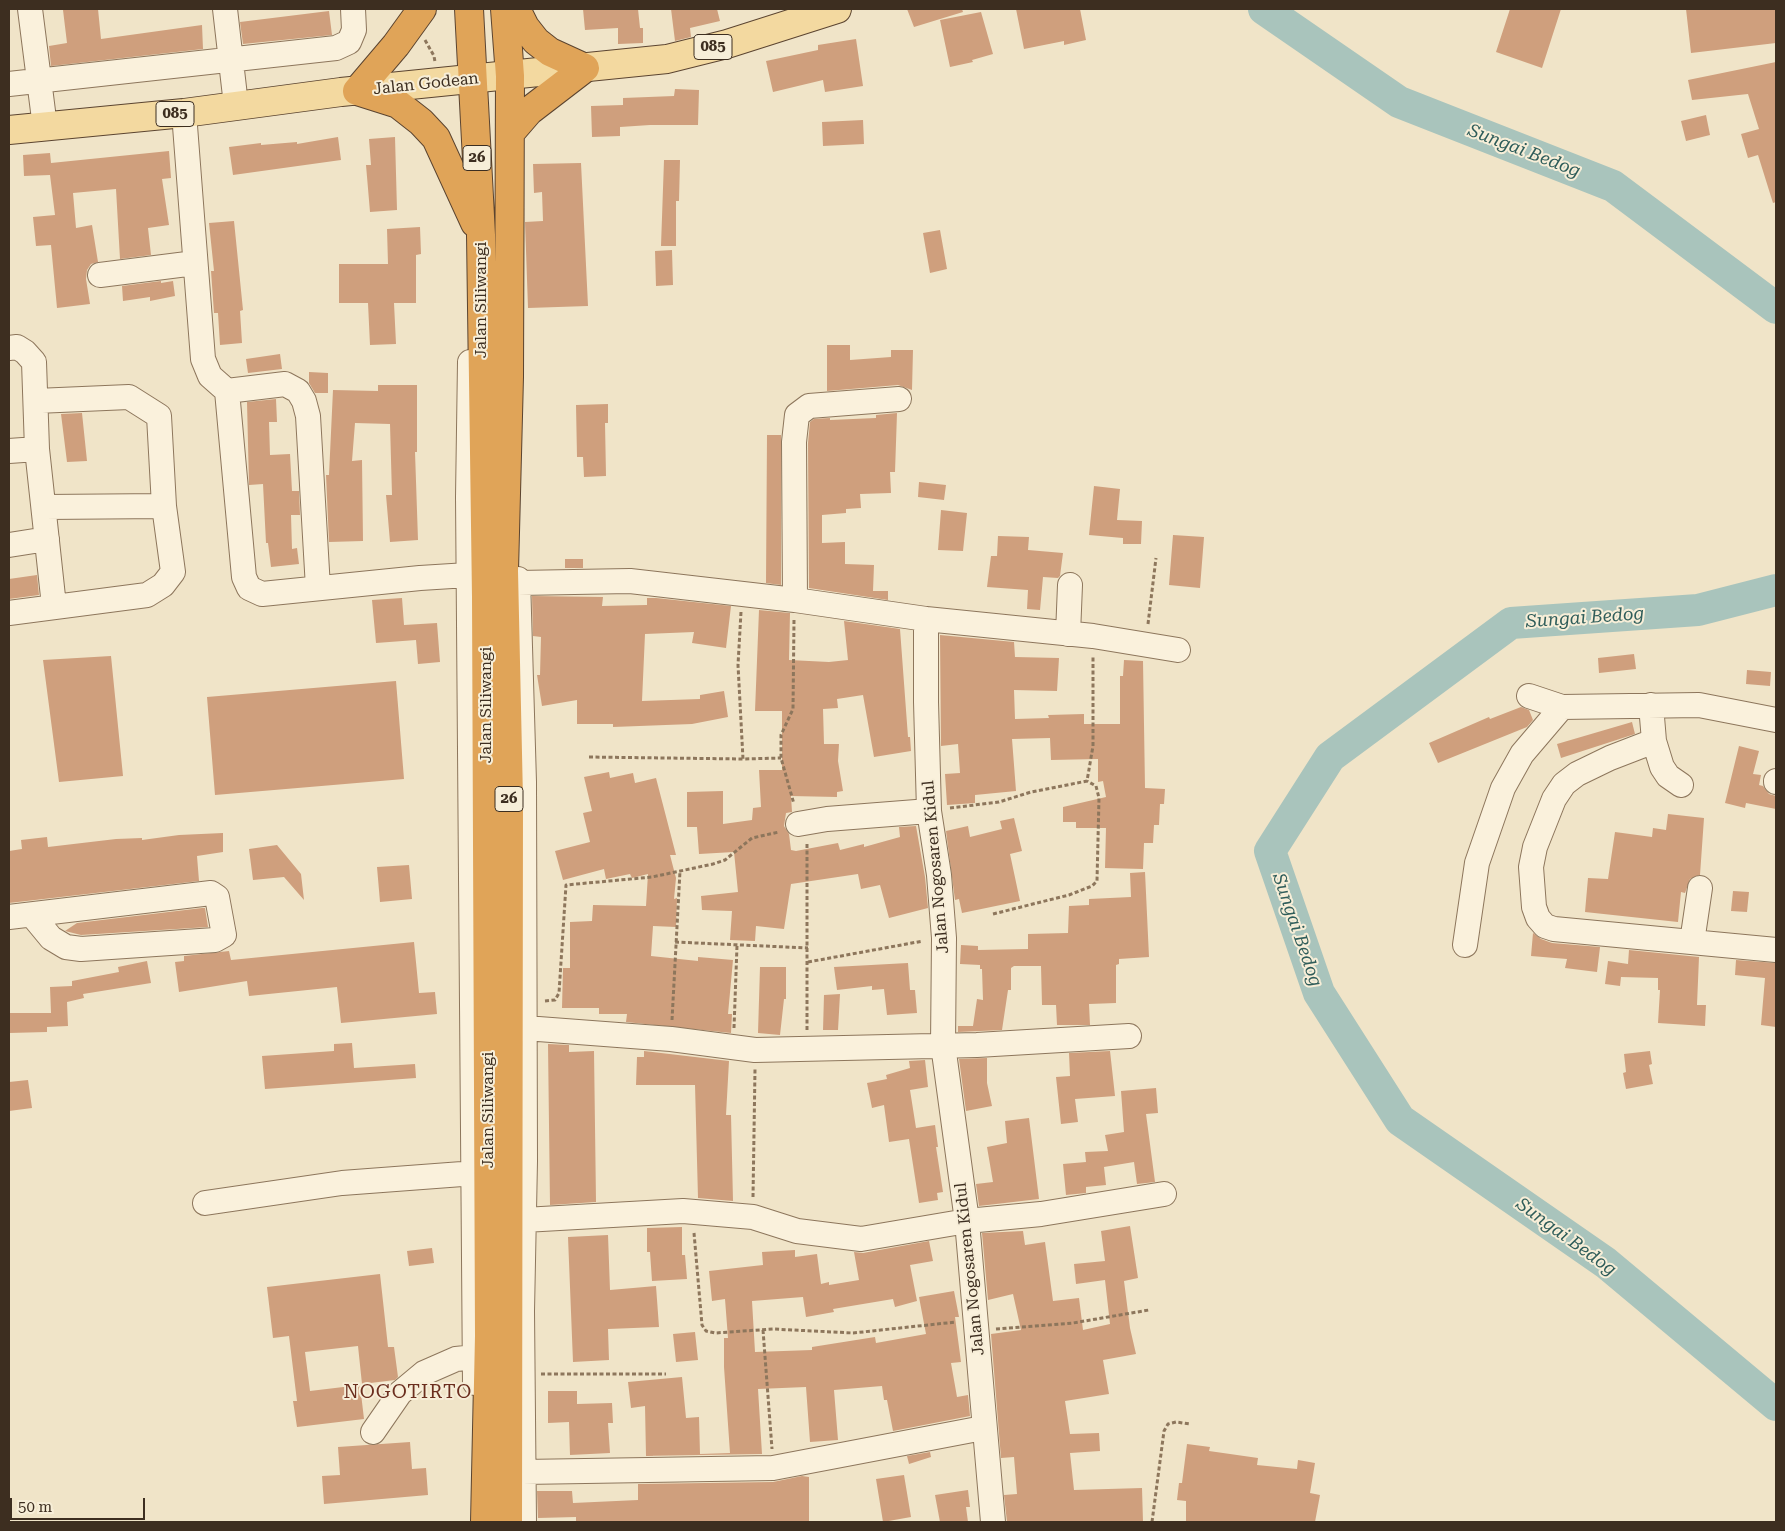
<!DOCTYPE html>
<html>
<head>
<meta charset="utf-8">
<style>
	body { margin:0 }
	#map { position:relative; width:1785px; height:1531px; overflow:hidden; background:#f0e4c8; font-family:"Roboto Serif",serif }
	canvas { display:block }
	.frame { position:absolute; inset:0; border:10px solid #3d2e20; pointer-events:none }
	.scale { position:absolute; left:10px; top:1498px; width:135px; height:22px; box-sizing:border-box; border:2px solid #3d2e20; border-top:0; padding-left:6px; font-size:15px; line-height:18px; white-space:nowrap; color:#3d2e20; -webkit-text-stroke:4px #f7eed8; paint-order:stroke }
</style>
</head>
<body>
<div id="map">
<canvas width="1785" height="1531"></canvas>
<div class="frame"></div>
<div class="scale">50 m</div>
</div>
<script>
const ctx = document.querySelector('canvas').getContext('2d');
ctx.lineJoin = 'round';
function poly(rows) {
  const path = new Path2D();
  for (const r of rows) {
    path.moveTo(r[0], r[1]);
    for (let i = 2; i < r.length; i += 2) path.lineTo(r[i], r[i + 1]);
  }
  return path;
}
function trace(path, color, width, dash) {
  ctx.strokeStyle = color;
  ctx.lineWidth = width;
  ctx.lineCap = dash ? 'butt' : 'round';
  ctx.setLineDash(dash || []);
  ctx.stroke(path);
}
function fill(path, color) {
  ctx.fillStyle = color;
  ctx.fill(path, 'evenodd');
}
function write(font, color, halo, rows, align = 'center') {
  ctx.font = font + ' "Roboto Serif",serif';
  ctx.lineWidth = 4;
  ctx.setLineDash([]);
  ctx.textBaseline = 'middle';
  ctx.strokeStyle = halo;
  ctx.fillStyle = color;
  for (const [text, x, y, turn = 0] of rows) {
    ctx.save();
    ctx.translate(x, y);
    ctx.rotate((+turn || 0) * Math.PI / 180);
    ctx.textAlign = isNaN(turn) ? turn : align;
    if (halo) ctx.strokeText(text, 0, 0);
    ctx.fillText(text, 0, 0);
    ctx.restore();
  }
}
const river = poly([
	[1264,9,1399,102,1613,186,1776,308],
	[1776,590,1698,610,1511,623,1330,757,1270,851,1319,993,1400,1120,1606,1263,1776,1405]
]);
const building = poly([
	[98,9,101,39,202,25,203,49,51,66,49,46,67,43,63,10],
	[583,9,638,9,640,28,643,28,643,43,618,44,618,28,585,30],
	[671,9,717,9,720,21,690,28,691,37,675,41],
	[907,9,962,9,963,12,914,27],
	[1016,9,1080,9,1086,40,1064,45,1064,41,1024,49],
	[1510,9,1561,9,1542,68,1496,52],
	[1686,9,1776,9,1776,43,1691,53],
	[329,11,332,35,243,44,240,22],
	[981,12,993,54,972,60,973,62,950,67,940,20],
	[856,39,863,86,825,92,823,80,773,92,766,61,818,50,818,45],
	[1776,62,1776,202,1773,203,1758,155,1748,158,1741,134,1759,129,1748,94,1692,100,1688,80],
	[675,89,699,90,698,125,650,125,620,127,620,136,592,137,591,106,623,105,623,98,674,96],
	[1706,115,1710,135,1686,141,1681,121],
	[863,120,864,144,823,146,822,122],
	[338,137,341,160,233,175,229,147,261,143,261,145,297,142,297,144],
	[395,137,397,210,370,212,366,165,371,165,369,139],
	[169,151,171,178,162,179,169,225,148,228,151,255,120,259,116,189,73,193,76,228,92,225,98,262,91,264,87,270,86,279,90,304,57,308,51,245,36,246,33,217,55,215,50,175,24,176,23,155,50,153,51,163],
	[664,160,680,160,679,201,676,201,676,246,661,246],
	[581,163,588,306,528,308,525,222,543,221,542,192,534,193,533,164],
	[234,221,243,310,240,311,242,343,220,345,218,313,214,313,211,271,214,271,209,223],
	[420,227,421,254,416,255,416,303,394,303,396,344,370,345,368,303,339,303,339,264,388,264,387,229],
	[940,230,947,269,930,273,923,233],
	[672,250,673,285,656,286,655,251],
	[161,281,161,283,173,281,175,296,150,301,150,297,123,301,122,286],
	[827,345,850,345,850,360,891,357,891,350,913,350,912,390,898,385,827,391],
	[280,354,282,369,248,373,246,359],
	[309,372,328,373,328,393,315,393,309,383],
	[378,385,417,385,417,452,415,452,418,540,390,542,386,495,392,495,390,424,355,423,352,461,362,460,363,541,329,542,326,475,329,475,333,390,378,391],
	[276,399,277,422,269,422,270,455,290,454,292,491,299,491,300,515,291,515,292,549,297,548,299,564,271,567,268,543,266,543,263,484,249,485,247,402],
	[608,404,608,423,605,423,606,476,584,477,583,457,577,457,576,405],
	[82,413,87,461,67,462,61,414],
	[897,413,895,472,890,472,891,493,860,494,861,508,846,509,846,513,822,515,822,543,845,542,845,564,874,565,873,591,888,591,888,600,809,588,808,443,810,422,814,419,830,418,830,420,876,418,876,415],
	[767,435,781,435,781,585,766,583],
	[919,482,946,485,944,500,918,497],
	[1094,486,1120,489,1117,520,1142,521,1141,544,1123,544,1123,538,1089,535],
	[941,510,967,513,963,551,938,550],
	[1173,535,1204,537,1200,588,1169,585],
	[998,536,1029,537,1028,550,1063,553,1060,576,1058,578,1043,577,1040,610,1027,609,1028,590,987,587,991,556,997,556],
	[565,559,583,559,583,568,565,568],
	[37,575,39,595,9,599,9,579],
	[532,596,603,597,602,606,647,605,647,598,656,598,731,606,726,648,692,643,694,632,645,634,642,701,700,699,700,695,724,691,728,717,692,724,613,727,613,724,577,724,577,700,542,706,537,675,540,675,541,637,533,636],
	[402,598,404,625,437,623,440,662,418,664,416,640,376,643,372,600],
	[759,610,790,613,789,660,829,662,848,660,844,621,900,629,908,737,910,737,911,751,874,757,863,695,837,699,838,708,823,709,824,744,839,744,838,761,843,791,837,792,837,797,791,796,792,812,786,813,784,826,789,834,791,850,796,851,838,843,840,850,864,844,864,847,900,837,899,827,916,826,925,877,928,908,889,918,880,885,861,889,858,874,791,884,784,929,756,926,755,941,730,940,732,911,702,910,701,896,738,892,734,852,699,854,697,827,687,827,687,792,723,791,723,824,752,820,753,808,761,807,759,770,782,770,782,711,755,711],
	[940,635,1014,642,1015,657,1059,658,1057,691,1014,690,1015,719,1049,718,1048,715,1084,714,1084,724,1120,724,1120,676,1123,676,1124,660,1143,661,1145,788,1165,789,1164,804,1160,804,1159,825,1154,825,1153,843,1144,843,1143,869,1105,868,1106,828,1076,828,1076,822,1063,822,1063,807,1106,797,1103,781,1098,782,1098,759,1051,760,1050,738,1012,739,1016,791,975,795,975,803,947,805,945,774,960,773,958,744,941,746],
	[1634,654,1636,669,1599,673,1598,658],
	[111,656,123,776,59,782,43,660],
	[1747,670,1771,672,1770,686,1746,684],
	[396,681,404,779,215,795,207,697],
	[1521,707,1529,710,1533,720,1527,727,1438,763,1429,743,1489,717,1490,719],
	[1632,722,1635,734,1561,758,1557,744],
	[1739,746,1759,751,1753,774,1761,775,1759,785,1763,786,1769,794,1776,796,1776,809,1746,803,1745,808,1725,803],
	[609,772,610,778,633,773,635,783,656,778,676,855,670,855,676,878,674,899,677,898,676,927,653,926,651,956,698,961,698,957,733,960,728,1014,732,1014,731,1033,626,1022,627,1014,599,1014,599,1008,562,1008,563,968,570,968,570,922,592,921,593,905,646,906,648,874,632,878,630,874,606,879,604,869,563,880,555,851,590,842,583,813,592,811,584,777],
	[1668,814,1704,818,1700,875,1690,879,1685,893,1681,892,1678,922,1585,912,1588,878,1608,879,1615,832,1652,837,1653,828,1666,830],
	[1014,818,1022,851,1010,854,1020,901,962,913,959,899,955,900,946,831,968,826,970,837,1002,829,1000,821],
	[223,833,223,852,197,856,199,881,9,903,9,851,22,849,21,840,47,837,48,847,116,839,142,838,142,840,179,835],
	[277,845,301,874,304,900,284,877,253,880,249,849],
	[409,865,412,899,380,902,377,867],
	[1145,872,1149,957,1119,959,1119,964,1116,965,1116,1003,1089,1004,1090,1025,1057,1025,1056,1005,1042,1005,1041,966,1014,966,1011,968,1011,990,1008,990,1002,1030,958,1032,958,1026,973,1026,977,999,983,1000,982,969,980,969,980,965,960,964,961,945,978,946,978,950,1028,949,1028,934,1068,933,1069,906,1089,905,1089,899,1131,897,1130,873],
	[1733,891,1749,892,1747,912,1731,911],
	[202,908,205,908,208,927,81,935,65,931,77,923],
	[1533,933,1541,939,1552,943,1600,947,1597,972,1565,968,1567,959,1531,956],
	[414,942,419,993,435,992,437,1014,341,1023,337,987,249,996,247,981,179,992,175,962,184,961,184,956,229,951,231,960],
	[1629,950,1699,957,1697,1005,1706,1005,1705,1026,1658,1023,1660,990,1658,990,1658,978,1621,977,1620,986,1605,984,1608,961,1628,964],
	[1736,960,1776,963,1776,1027,1761,1025,1765,978,1735,975],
	[147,961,151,983,83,994,84,998,67,1002,68,1026,47,1027,47,1032,9,1033,9,1013,51,1013,50,987,72,986,72,981,119,972,118,967],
	[908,963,910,990,915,990,917,1013,887,1015,884,989,872,990,872,986,837,990,834,967],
	[760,967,786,967,786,999,784,999,780,1035,758,1033],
	[840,994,838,1030,823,1030,824,995],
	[352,1043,354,1068,415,1064,416,1078,265,1089,262,1056,334,1051,334,1044],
	[548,1044,569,1045,569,1052,594,1051,596,1202,550,1205],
	[644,1051,729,1061,726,1115,731,1115,733,1201,698,1198,695,1085,636,1085,637,1057,644,1057],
	[1110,1051,1115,1096,1075,1099,1078,1122,1061,1124,1056,1077,1070,1076,1069,1053],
	[1650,1051,1652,1064,1649,1065,1653,1084,1626,1089,1623,1073,1626,1072,1624,1054],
	[987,1058,987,1083,992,1106,966,1111,959,1059],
	[925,1060,928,1087,910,1090,916,1128,935,1125,938,1147,936,1147,943,1192,937,1193,938,1200,919,1203,909,1139,889,1142,884,1105,872,1108,867,1083,887,1079,886,1075,910,1068,909,1061],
	[28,1080,32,1108,9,1111,9,1082],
	[1156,1088,1158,1113,1146,1114,1155,1182,1137,1184,1134,1162,1104,1167,1106,1185,1086,1187,1086,1193,1066,1195,1063,1164,1086,1162,1085,1152,1108,1151,1105,1135,1124,1132,1121,1091],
	[1029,1118,1039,1199,979,1206,976,1184,993,1182,987,1147,1007,1143,1005,1121],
	[1130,1226,1138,1278,1124,1281,1130,1328,1136,1354,1103,1360,1109,1394,1065,1401,1070,1434,1099,1433,1100,1451,1070,1453,1074,1490,1142,1488,1143,1522,1007,1522,1004,1495,1017,1494,1014,1457,1001,1458,991,1334,1021,1330,1013,1294,988,1300,982,1233,1023,1231,1025,1245,1045,1242,1053,1301,1079,1298,1083,1330,1110,1324,1105,1280,1076,1284,1074,1264,1105,1261,1101,1231],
	[682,1227,682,1255,685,1255,687,1279,652,1281,650,1252,647,1252,647,1228],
	[608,1235,610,1290,656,1286,659,1327,608,1329,609,1360,573,1362,568,1237],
	[929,1241,933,1261,910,1265,917,1301,895,1307,893,1299,833,1309,834,1312,806,1317,803,1297,752,1301,755,1352,812,1350,812,1347,875,1337,876,1343,926,1334,919,1297,954,1291,959,1317,955,1317,961,1362,951,1363,957,1397,968,1395,970,1416,893,1431,887,1400,884,1400,882,1386,834,1390,838,1440,810,1442,806,1387,758,1389,762,1454,638,1456,646,1456,645,1406,631,1408,628,1382,682,1377,686,1418,699,1417,700,1454,730,1453,724,1367,724,1338,728,1338,725,1299,712,1301,709,1271,763,1265,762,1252,795,1250,795,1257,817,1254,821,1284,829,1282,829,1285,859,1280,854,1252,863,1253],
	[432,1248,434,1263,409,1266,407,1251],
	[380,1274,388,1347,394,1347,398,1377,395,1380,362,1384,358,1346,305,1352,310,1391,360,1385,364,1419,297,1427,293,1401,297,1401,289,1336,273,1338,267,1287],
	[695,1332,698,1360,676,1362,673,1334],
	[548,1391,577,1391,577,1404,612,1403,613,1423,608,1423,610,1453,570,1455,569,1422,548,1423],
	[410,1442,412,1469,426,1468,428,1495,324,1504,322,1476,340,1475,338,1447],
	[1187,1444,1210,1447,1209,1451,1258,1458,1257,1465,1297,1469,1298,1460,1315,1463,1310,1493,1320,1495,1315,1522,1186,1522,1186,1501,1177,1500,1179,1483,1182,1483],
	[930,1452,931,1457,909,1464,907,1456],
	[904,1475,911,1517,883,1522,876,1479],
	[802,1476,809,1477,809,1522,576,1522,576,1517,538,1518,537,1491,572,1491,573,1503,638,1500,638,1484,773,1482],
	[968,1490,970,1507,966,1507,968,1522,940,1522,935,1495]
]);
const path = poly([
	[425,40,434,56,435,62],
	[741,612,738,665,743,759,781,758],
	[794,620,793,709,781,735,781,758,794,804],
	[1148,624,1156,558],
	[589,757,743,759],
	[950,808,999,802,1031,792,1087,781,1093,746,1093,656],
	[993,914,1069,895,1092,886,1097,881,1099,798,1096,786,1087,781],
	[675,942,808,948],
	[808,962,923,941],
	[545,1001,555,1000,559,993,566,885,652,877,713,864,725,860,752,838,779,832],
	[672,1020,680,871],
	[734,1028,737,946],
	[807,1030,807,843],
	[753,1197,755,1069],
	[694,1233,702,1325,706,1331,715,1333,773,1329,853,1333,956,1322],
	[996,1329,1073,1323,1149,1310],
	[763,1330,772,1449],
	[541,1374,666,1374],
	[1152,1522,1164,1431,1168,1424,1176,1422,1190,1424]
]);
const minor = poly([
	[30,9,45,127],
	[225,9,236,105],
	[9,84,336,48,349,42,354,30,353,9],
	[184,113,203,359,210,376,227,391,285,384,298,391,304,401,308,416,318,588],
	[100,275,195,263],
	[9,348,17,347,25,352,34,362,37,449,54,606],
	[470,362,468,497,475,1383],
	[227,391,244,577,249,588,262,594,420,578,468,575],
	[9,451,37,449],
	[45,507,164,506],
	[9,545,47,539],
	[518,579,524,782,525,1161,522,1311,524,1522],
	[518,583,630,581,795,600,926,619,926,702,929,811,939,875,944,938,943,1045,967,1221,993,1522],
	[795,600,794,442,797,415,809,406,899,399],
	[9,613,147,595,163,585,173,572,164,506,159,416,129,397,36,401],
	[926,619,1093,636,1178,650],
	[1068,634,1070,585],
	[1529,696,1562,707,1699,705,1776,720],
	[1651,705,1654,741,1610,758,1577,774,1564,784,1554,799,1535,847,1531,867,1534,907,1538,918,1545,926,1554,929,1776,950],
	[1654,741,1662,767,1668,776,1681,785],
	[1776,782,1776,781],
	[798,824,827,819,929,811],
	[9,917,211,893,217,897,224,935,215,940,81,949,66,947,51,938,32,915],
	[1692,942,1700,888],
	[1465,945,1477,863,1503,788,1522,754,1562,707],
	[525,1028,671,1039,755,1050,977,1045,1129,1036],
	[205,1203,342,1183,489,1172],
	[524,1220,683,1211,753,1217,797,1231,861,1239,967,1221,1041,1214,1164,1194],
	[373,1432,400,1393,424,1373,456,1359,475,1357],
	[523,1472,773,1468,983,1428]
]);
const major = poly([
	[9,130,184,113,341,92,667,59,727,44,837,9]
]);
const highway = poly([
	[422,9,396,45,357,91,398,104,421,122,436,138,475,223],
	[469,9,481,235,486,597,489,1336,485,1522],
	[505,9,510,76,509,377,504,571,509,799,508,1522],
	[510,133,529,111,585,68,550,52,536,41,525,27,516,9]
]);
const shields = [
	[713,47,38],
	[175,114,38],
	[477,158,28],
	[509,799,28]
];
const shieldNames = [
	["085",713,47],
	["085",175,114],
	["26",477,158],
	["26",509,799]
];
const streetNames = [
	["Jalan Godean",426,84,-6],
	["Jalan Siliwangi",481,300,-90],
	["Jalan Siliwangi",486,705,-90],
	["Jalan Nogosaren Kidul",936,867,-95],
	["Jalan Siliwangi",488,1110,-90],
	["Jalan Nogosaren Kidul",970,1269,-96]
];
const waterNames = [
	["Sungai Bedog",1524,151,21],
	["Sungai Bedog",1585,618,-4],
	["Sungai Bedog",1297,930,71],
	["Sungai Bedog",1566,1237,36]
];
const quarterNames = [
	["NOGOTIRTO",408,1392]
];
trace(river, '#a9c4bc', 32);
fill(building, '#cf9f7d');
trace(minor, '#8d765c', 26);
trace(major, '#5b4430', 30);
trace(highway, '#5b4430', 30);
trace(path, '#8d765c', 3, [4, 2.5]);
trace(minor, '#faf1dc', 24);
trace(major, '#f3d9a0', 28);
trace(highway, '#e0a458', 28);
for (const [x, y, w] of shields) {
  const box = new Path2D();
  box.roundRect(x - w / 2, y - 12.5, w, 25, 4);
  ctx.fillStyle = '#f7eed8';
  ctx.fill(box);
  trace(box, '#3d2e20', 1);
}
write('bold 15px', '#3d2e20', null, shieldNames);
write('16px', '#3d2e20', '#f7eed8', streetNames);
write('italic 18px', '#2f5d5a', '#f7eed8', waterNames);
ctx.letterSpacing = '1px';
write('19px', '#6b2e1e', '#f7eed8', quarterNames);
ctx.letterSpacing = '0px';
</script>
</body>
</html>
